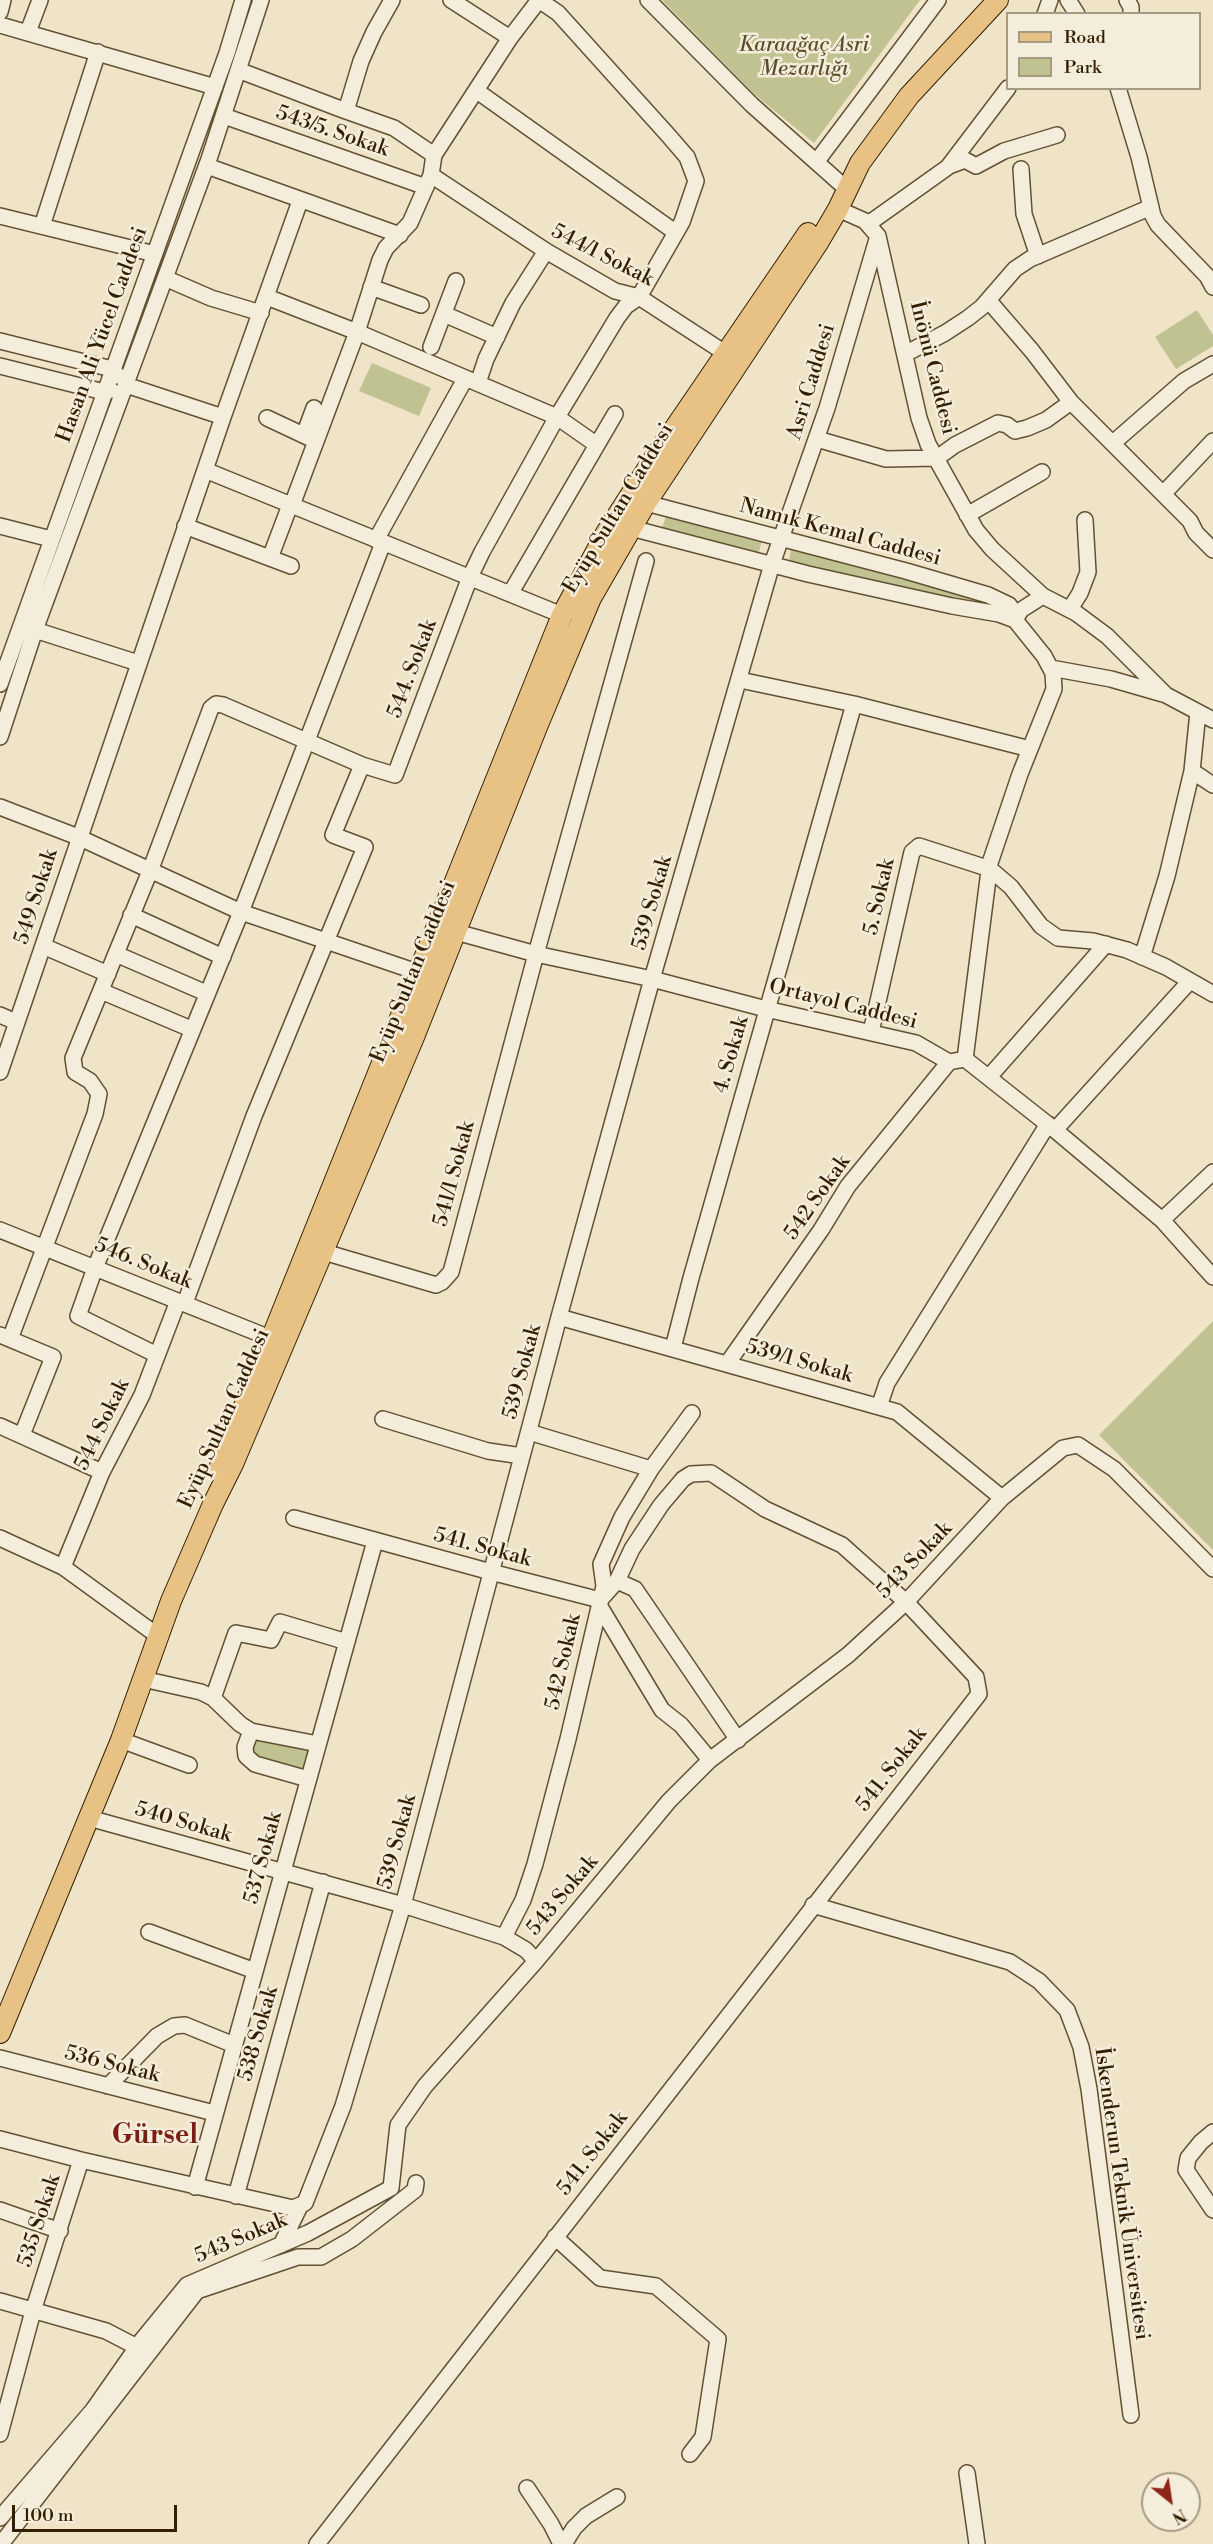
<!DOCTYPE html>
<html>
<head>
<meta charset="utf-8">
<style>
	body { margin:0 }
	#map { position:relative; width:1213px; height:2544px; overflow:hidden; background:#efe4c8; font-family:"Libre Bodoni",serif }
	canvas { display:block }
	.legend { position:absolute; left:1006px; top:12px; width:195px; height:78px; box-sizing:border-box; background:#f5eddb; border:2px solid #a79a83; margin:0; padding:8px 10px; list-style:none; font-size:18px; color:#331e00 }
	.legend li { display:flex; align-items:center; gap:12px; height:30px }
	.legend b { width:30px; border:2px solid #a79a83 }
	.north { position:absolute; left:1141px; top:2472px; width:60px; height:60px; box-sizing:border-box; background:#f5eddb; border:2px solid #a79a83; border-radius:50%; rotate:150deg; font-size:16px; font-weight:700; line-height:24px; text-align:center; color:#331e00 }
	.north::after { content:''; display:block; margin:auto; width:21px; height:27px; background:#8f2418; clip-path:polygon(50% 0,100% 100%,50% 72%,0 100%) }
	.scale { position:absolute; left:12px; top:2505px; width:165px; height:27px; box-sizing:border-box; border:3px solid #331e00; border-top:0; padding-left:8px; font-size:18px; line-height:21px; white-space:nowrap; color:#331e00; -webkit-text-stroke:4px #f5eddb; paint-order:stroke }
</style>
</head>
<body>
<div id="map">
<canvas width="1213" height="2544"></canvas>
<ul class="legend">
<li><b style="height:8px;background:#e8c284"></b>Road</li>
<li><b style="height:16px;background:#c0c292"></b>Park</li>
</ul>
<div class="north">N</div>
<div class="scale">100 m</div>
</div>
<script>
const ctx = document.querySelector('canvas').getContext('2d');
ctx.lineJoin = 'round';
function fill(path, color) {
  ctx.fillStyle = color;
  ctx.fill(path, 'evenodd');
}
function poly(rows) {
  const path = new Path2D();
  for (const r of rows) {
    path.moveTo(r[0], r[1]);
    for (let i = 2; i < r.length; i += 2) path.lineTo(r[i], r[i + 1]);
  }
  return path;
}
function trace(path, color, width, dash) {
  ctx.strokeStyle = color;
  ctx.lineWidth = width;
  ctx.lineCap = dash ? 'butt' : 'round';
  ctx.setLineDash(dash || []);
  ctx.stroke(path);
}
function write(font, color, halo, rows, align = 'center') {
  ctx.font = font + ' "Libre Bodoni",serif';
  ctx.lineWidth = 5;
  ctx.setLineDash([]);
  ctx.textBaseline = 'middle';
  ctx.strokeStyle = halo;
  ctx.fillStyle = color;
  for (const [text, x, y, turn = 0] of rows) {
    ctx.save();
    ctx.translate(x, y);
    ctx.rotate((+turn || 0) * Math.PI / 180);
    ctx.textAlign = isNaN(turn) ? turn : align;
    if (halo) ctx.strokeText(text, 0, 0);
    ctx.fillText(text, 0, 0);
    ctx.restore();
  }
}
const green = poly([
	[662,0,920,0,814,143,754,94],
	[1197,310,1213,335,1213,346,1176,369,1155,337],
	[372,363,431,388,419,416,359,391],
	[666,517,762,540,759,552,661,530],
	[791,548,873,568,994,604,993,608,789,562],
	[1213,1321,1213,1550,1099,1435],
	[253,1735,311,1747,302,1774,251,1754]
]);
const minor = poly([
	[451,0,510,38],
	[648,0,752,105,841,184],
	[1068,0,1077,14],
	[1127,0,1131,7,1131,14],
	[0,12,3,0],
	[1045,14,1050,0],
	[0,25,215,87],
	[28,32,40,0],
	[238,70,346,111,361,61,374,32,392,0],
	[1118,88,1139,157,1153,216,1158,225,1207,276,1213,287],
	[477,91,675,232],
	[346,111,394,128,434,155],
	[224,116,426,187],
	[817,161,938,0],
	[207,166,400,235],
	[949,166,965,160,976,166,1004,151,1057,135],
	[1021,169,1024,214,1038,256],
	[431,175,546,251,615,291,639,297,725,353],
	[838,209,865,221,878,236,919,418,928,444,976,530,992,549,1043,596,1076,613,1107,636,1166,695,1213,720],
	[0,216,155,254],
	[868,224,948,167,1008,88],
	[42,226,98,52],
	[165,278,211,298,261,313],
	[371,287,421,305],
	[267,297,357,332,557,417,597,445],
	[988,300,1032,351,1071,402,1190,521,1196,533,1213,550],
	[444,314,497,337],
	[0,341,112,369,118,376],
	[431,347,456,281],
	[905,354,945,333,968,318,982,307,1015,269,1030,259,1151,207],
	[0,366,104,392,111,390],
	[478,383,486,359,513,303,546,251],
	[126,385,223,417],
	[267,418,316,441],
	[304,435,314,408],
	[817,439,886,459,937,458,955,445,998,423,1007,425,1015,431,1027,428,1046,420,1071,402],
	[1113,443,1184,381,1213,364],
	[205,470,562,615],
	[1163,494,1213,441],
	[646,503,906,571,988,595,1009,605,1016,615],
	[292,505,357,332,380,260,386,248,410,223,431,175,434,155,510,38,539,0,558,13,668,135,687,157,696,181,682,222,639,297,626,306,617,318,557,417,482,552,470,577,395,775,362,765],
	[967,515,1042,472],
	[0,526,51,539],
	[185,526,291,566],
	[631,528,808,574,952,606,999,614,1015,620,1044,656,1053,673,1054,689,1020,774,990,863,965,1059],
	[376,540,465,379],
	[270,558,290,505],
	[510,594,615,414],
	[1070,609,1080,593,1088,572,1085,520],
	[1015,620,1021,610,1043,596],
	[35,630,138,663],
	[1051,668,1111,679,1163,694],
	[740,680,854,704,1030,749],
	[0,684,227,53,243,0],
	[0,737,35,630,209,159,261,0],
	[1192,771,1213,785],
	[0,807,78,837,241,912,417,972],
	[131,915,223,957],
	[456,932,536,954,652,979,766,1009,916,1043,949,1062,965,1059,1055,1130,1162,1220,1213,1277],
	[43,946,108,974],
	[116,954,206,993],
	[1142,957,1167,876,1192,771,1198,712],
	[101,991,191,1029],
	[0,1015,16,1022],
	[871,1032,912,852,919,846,990,869,1011,887,1041,926,1058,938,1093,941,1127,950,1166,967,1213,994],
	[0,1072,223,417,300,201],
	[989,1077,1106,944],
	[1055,1130,1190,981],
	[1162,1220,1213,1172],
	[0,1230,270,1338],
	[324,1252,436,1285,442,1282,451,1272,536,954,646,561],
	[559,1317,897,1412,1002,1498],
	[0,1335,53,1357,22,1435],
	[10,1339,95,1114,99,1094,90,1081,75,1072,73,1058,150,871,211,708,216,704,223,705,362,765,333,835,365,847,254,1116,185,1303],
	[673,1348,691,1278,854,704],
	[157,1355,78,1316,95,1268,241,912,383,543],
	[727,1364,821,1230,848,1186,949,1062],
	[879,1407,887,1383,1048,1124],
	[383,1419,488,1451,522,1456],
	[0,1426,102,1472],
	[529,1432,651,1469],
	[294,1518,491,1572,600,1600,617,1581,632,1549,661,1505,683,1479,691,1474,711,1473,765,1509,842,1545,906,1602,976,1677,979,1694,317,2544],
	[0,1538,63,1567,158,1636],
	[63,1567,102,1472,142,1395,178,1301],
	[617,1581,635,1589,738,1740],
	[599,1605,662,1710,681,1725,710,1760],
	[143,1679,201,1692,213,1698,240,1724,251,1731,318,1744],
	[213,1698,236,1633,271,1640,280,1622,347,1642],
	[251,1731,245,1747,246,1756,255,1764,308,1779],
	[121,1740,189,1765],
	[89,1818,403,1905,504,1937,526,1950,536,1961],
	[813,1905,1010,1962,1039,1981,1067,2010,1081,2047,1089,2089,1131,2415],
	[149,1932,255,1971],
	[504,1937,523,1900,535,1864,568,1739,604,1586,601,1564,622,1517,651,1469,692,1413],
	[0,2058,214,2113],
	[108,2086,157,2036,174,2026,185,2025,234,2045],
	[1213,2132,1201,2142,1188,2158,1186,2170,1213,2210],
	[0,2139,81,2160,293,2208,305,2203,343,2106,403,1905,559,1317,652,979,772,564,827,408,878,236],
	[195,2187,375,1541],
	[236,2196,323,1882],
	[0,2210,60,2231],
	[555,2237,600,2278,656,2286,718,2339,703,2437,690,2454],
	[281,2245,300,2206],
	[0,2301,106,2331,137,2347],
	[0,2434,33,2311,81,2160],
	[967,2473,977,2544],
	[527,2488,551,2524,561,2544],
	[0,2518,93,2410,142,2340,187,2285,308,2233,391,2188,398,2125,425,2086,536,1961,669,1801,710,1760,848,1655,906,1602,1002,1498,1063,1448,1078,1445,1114,1469,1213,1569],
	[1,2544,197,2291,298,2257,321,2257,352,2239,415,2190,416,2183],
	[564,2544,574,2528,586,2516,617,2497]
]);
const major = poly([
	[218,1471,562,615,606,533,655,457,808,233],
	[0,2033,121,1740,171,1601,213,1504,233,1464,414,1037,537,727,591,598,646,503,818,243,838,209,860,163,909,96,998,0]
]);
const parkNames = [
	["Karaağaç Asri",804,46],
	["Mezarlığı",804,70]
];
const streetNames = [
	["543/5. Sokak",332,132,19],
	["544/1 Sokak",602,256,27],
	["Hasan Ali Yücel Caddesi",103,335,-70],
	["İnönü Caddesi",932,368,76],
	["Asri Caddesi",812,382,-73],
	["Eyüp Sultan Caddesi",619,509,-59],
	["Namık Kemal Caddesi",840,533,15],
	["544. Sokak",413,669,-69],
	["549 Sokak",37,897,-72],
	["5. Sokak",880,897,-77],
	["539 Sokak",653,903,-74],
	["Eyüp Sultan Caddesi",414,972,-68],
	["Ortayol Caddesi",843,1005,14],
	["4. Sokak",732,1055,-74],
	["541/1 Sokak",455,1174,-75],
	["542 Sokak",818,1198,-55],
	["546. Sokak",143,1264,22],
	["539/1 Sokak",799,1362,16],
	["539 Sokak",523,1372,-75],
	["Eyüp Sultan Caddesi",225,1419,-66],
	["544 Sokak",103,1425,-64],
	["541. Sokak",482,1548,15],
	["543 Sokak",915,1561,-46],
	["542 Sokak",564,1662,-77],
	["541. Sokak",892,1770,-52],
	["540 Sokak",183,1823,16],
	["539 Sokak",398,1842,-75],
	["537 Sokak",264,1858,-75],
	["543 Sokak",563,1896,-50],
	["538 Sokak",259,2034,-74],
	["536 Sokak",112,2065,14],
	["541. Sokak",593,2154,-52],
	["İskenderun Teknik Üniversitesi",1121,2194,82],
	["535 Sokak",40,2221,-72],
	["543 Sokak",241,2239,-23]
];
const districtNames = [
	["Gürsel",155,2137]
];
fill(green, '#c0c292');
trace(minor, '#625032', 18);
trace(major, '#331e00', 22);
trace(minor, '#f5eddb', 15);
trace(major, '#e8c284', 20);
write('italic 21px', '#5d4f2c', '#f5eddb', parkNames);
write('21px', '#331e00', '#f5eddb', streetNames);
write('bold 27px', '#7a1f14', '#f5eddb', districtNames);
</script>
</body>
</html>
